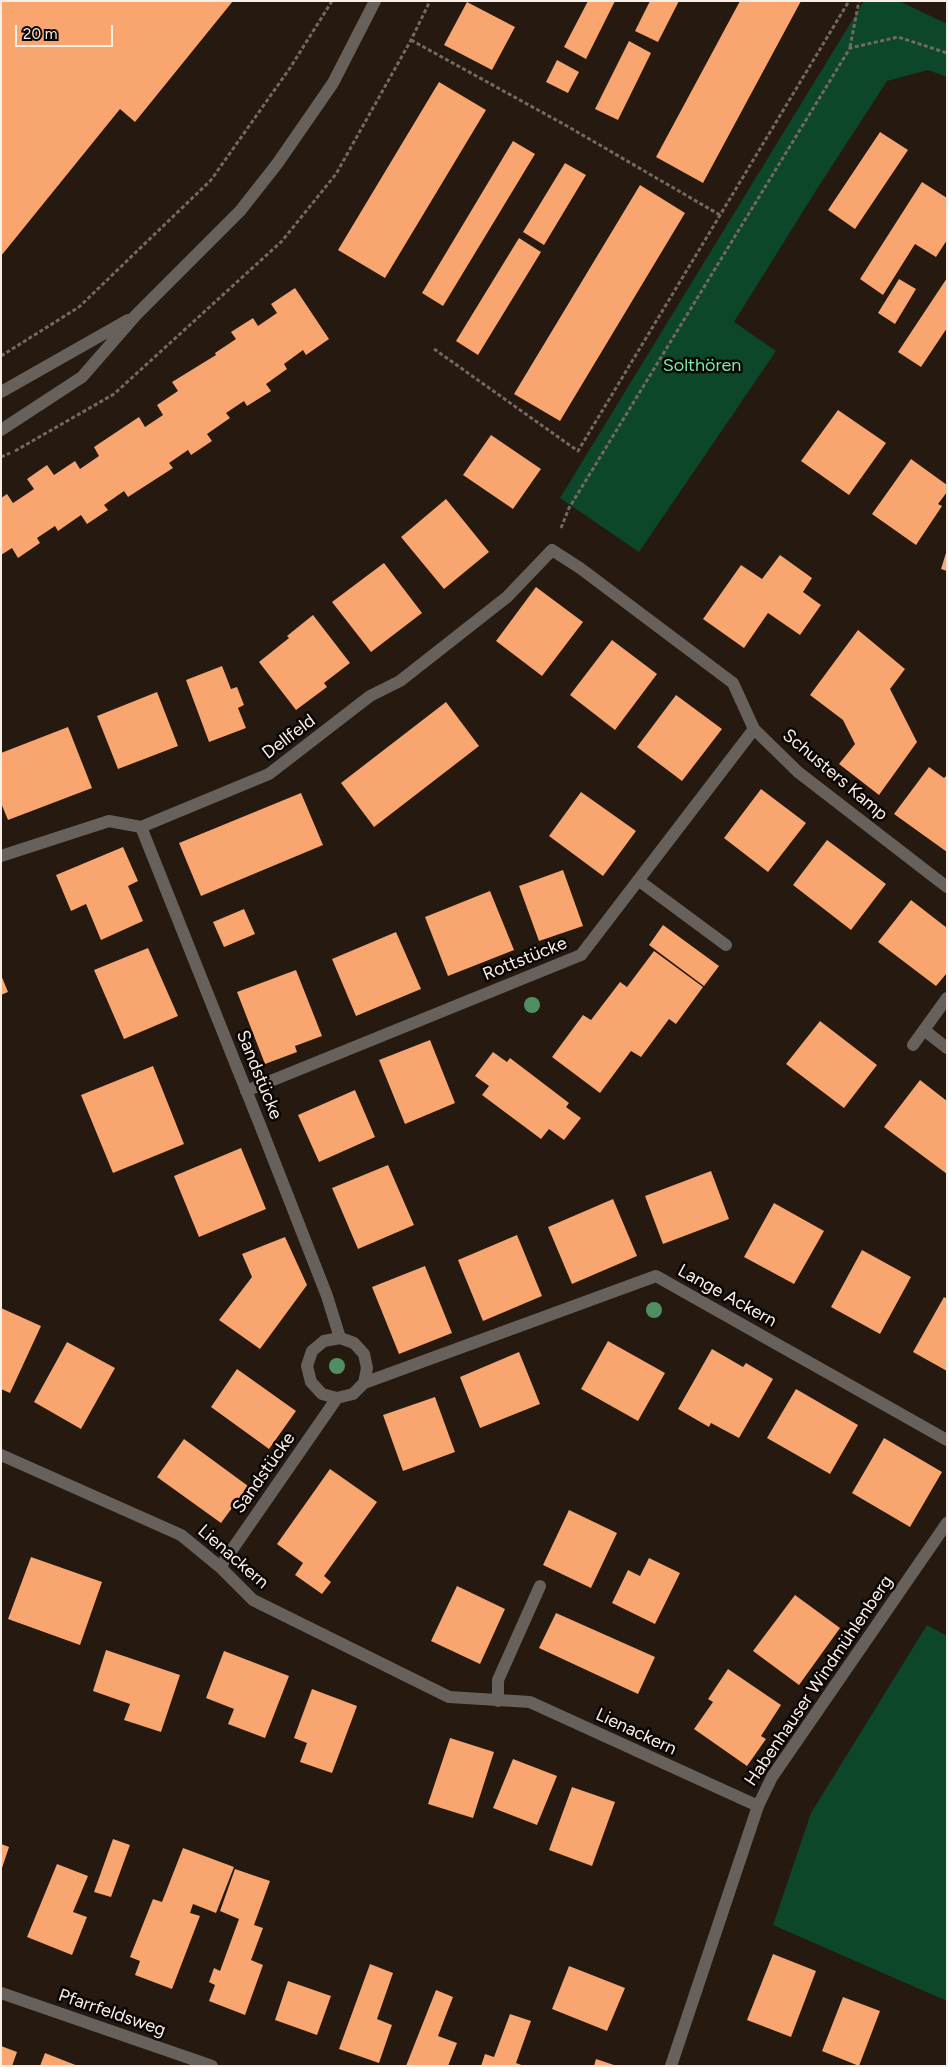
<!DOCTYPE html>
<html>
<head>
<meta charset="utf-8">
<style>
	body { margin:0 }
	#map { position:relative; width:948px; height:2067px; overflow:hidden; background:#261910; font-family:Figtree,sans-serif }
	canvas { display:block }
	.frame { position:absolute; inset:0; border:2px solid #f8eee8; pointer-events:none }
	.scale { position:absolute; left:15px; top:25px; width:98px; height:22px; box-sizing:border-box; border:2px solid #f8eee8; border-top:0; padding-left:6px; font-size:15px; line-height:18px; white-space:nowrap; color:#f8eee8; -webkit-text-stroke:4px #0b0603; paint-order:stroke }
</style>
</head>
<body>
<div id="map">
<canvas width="948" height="2067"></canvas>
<div class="frame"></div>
<div class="scale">20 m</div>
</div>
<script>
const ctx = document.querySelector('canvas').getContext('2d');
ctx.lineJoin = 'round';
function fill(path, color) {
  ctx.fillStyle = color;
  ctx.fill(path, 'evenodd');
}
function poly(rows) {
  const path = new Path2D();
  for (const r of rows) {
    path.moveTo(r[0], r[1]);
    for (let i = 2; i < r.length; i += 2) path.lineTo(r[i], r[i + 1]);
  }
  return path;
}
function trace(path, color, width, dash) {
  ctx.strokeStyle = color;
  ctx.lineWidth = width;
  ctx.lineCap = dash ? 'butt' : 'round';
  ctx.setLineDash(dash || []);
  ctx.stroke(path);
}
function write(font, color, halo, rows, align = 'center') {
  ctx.font = font + ' Figtree,sans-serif';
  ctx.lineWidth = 5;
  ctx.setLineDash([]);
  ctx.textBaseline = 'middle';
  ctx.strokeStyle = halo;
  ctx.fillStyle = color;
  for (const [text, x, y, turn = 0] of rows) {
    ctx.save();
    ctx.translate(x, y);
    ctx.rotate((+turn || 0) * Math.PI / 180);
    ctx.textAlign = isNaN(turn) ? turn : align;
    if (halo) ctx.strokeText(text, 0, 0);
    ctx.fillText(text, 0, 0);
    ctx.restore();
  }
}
const green = poly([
	[864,1,899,1,947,24,947,77,928,70,887,81,815,192,734,322,776,351,639,552,560,498],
	[927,1625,947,1636,947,2001,773,1925,811,1813]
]);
const building = poly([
	[1,1,233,1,135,122,120,109,1,256],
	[588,1,615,1,586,59,564,47],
	[650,1,679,1,658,42,635,31],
	[740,1,801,1,703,183,656,157],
	[467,2,515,27,492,70,444,45],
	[629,41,651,53,618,120,595,109],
	[557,60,579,72,568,93,546,82],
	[439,82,486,110,385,278,338,250],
	[880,132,908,150,855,229,828,210],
	[513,141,535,154,443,306,422,293],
	[565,163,586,175,544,245,523,232],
	[922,182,947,198,947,240,936,257,915,244,883,295,860,279],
	[640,185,685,213,560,421,514,394],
	[519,238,541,252,478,355,456,341],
	[947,278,947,328,921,367,898,352],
	[899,279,916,289,895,324,878,313],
	[295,288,329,339,306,355,303,350,284,364,287,369,266,384,271,391,247,406,244,401,226,413,230,418,207,434,212,441,191,455,188,450,169,463,173,468,128,497,124,491,104,505,108,510,87,524,81,515,58,531,55,526,37,538,40,543,18,558,12,548,1,555,1,498,7,494,13,503,34,489,27,479,47,465,54,475,75,461,80,469,99,456,94,447,139,417,145,427,163,415,157,405,178,391,172,382,216,355,215,353,236,339,231,332,253,318,258,326,277,313,271,304],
	[838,410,886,443,849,495,801,461],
	[491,435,541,469,513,509,463,475],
	[911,459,947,485,947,492,938,504,942,506,916,545,872,514],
	[446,499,489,552,444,589,401,537],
	[946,553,947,553,947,571,941,569],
	[780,555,812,578,803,592,821,605,800,635,768,613,744,648,703,619,741,565,762,579],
	[384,563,422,613,371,652,332,602],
	[536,587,583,622,542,676,496,641],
	[313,615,350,663,324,683,327,687,296,710,259,662,289,638,287,636],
	[858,630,905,669,890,689,917,742,879,795,839,764,855,744,843,720,810,695],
	[612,640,657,674,615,730,570,695],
	[222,666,231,689,237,687,244,705,238,708,246,728,209,742,186,680],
	[157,692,178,746,118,769,97,716],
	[676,695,722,729,682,781,637,747],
	[446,702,479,746,374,827,341,783],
	[68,727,92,788,8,820,1,803,1,753],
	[929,767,944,778,947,775,947,852,894,814],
	[761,789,806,823,768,872,724,838],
	[581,792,636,831,603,876,549,836],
	[301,793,323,845,201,896,179,843],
	[827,840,886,884,851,930,793,885],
	[123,847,138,881,128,886,143,921,101,940,86,904,71,911,56,875],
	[563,870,583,926,539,941,519,886],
	[490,891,514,950,448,976,425,917],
	[911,900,947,928,947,973,936,986,878,942],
	[244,909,255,934,224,947,213,922],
	[663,925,719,966,704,986,649,945],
	[396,932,421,989,356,1016,332,959],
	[148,948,178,1016,124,1039,94,970],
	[654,951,703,987,676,1024,669,1019,641,1057,631,1051,600,1093,552,1057,583,1015,591,1020,620,982,627,987],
	[296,970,322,1036,295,1046,297,1052,265,1064,237,992],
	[1,975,8,992,1,995],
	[820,1021,877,1065,844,1108,786,1064],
	[430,1040,455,1103,405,1124,379,1060],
	[493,1052,507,1062,510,1058,569,1103,566,1107,581,1118,564,1140,549,1129,541,1139,482,1095,489,1086,475,1076],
	[153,1066,184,1144,113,1173,81,1095],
	[920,1080,947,1101,947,1174,884,1127],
	[355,1090,375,1137,319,1162,298,1115],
	[241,1148,266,1209,199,1237,174,1176],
	[388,1165,414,1225,358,1249,332,1188],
	[711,1171,729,1219,663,1244,645,1196],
	[613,1199,637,1256,572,1284,548,1227],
	[774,1203,824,1231,794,1284,744,1257],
	[517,1235,542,1296,483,1321,458,1260],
	[285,1237,307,1285,260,1349,219,1320,252,1277,242,1254],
	[862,1250,911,1277,880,1334,831,1307],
	[425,1266,452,1333,399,1354,372,1287],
	[944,1297,947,1299,947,1371,913,1352],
	[1,1308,41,1326,10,1393,1,1389],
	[608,1341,665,1373,638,1421,581,1389],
	[67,1342,115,1368,81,1429,34,1402],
	[712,1349,743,1367,746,1363,773,1379,739,1438,711,1423,709,1427,678,1409],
	[519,1352,540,1404,480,1428,460,1377],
	[237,1369,296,1411,269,1449,211,1407],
	[796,1389,858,1425,830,1474,767,1438],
	[435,1397,455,1452,403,1471,383,1415],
	[884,1438,942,1472,910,1527,852,1493],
	[184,1439,248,1486,221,1523,157,1477],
	[330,1469,377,1502,324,1576,331,1582,322,1594,295,1575,303,1563,277,1544],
	[569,1510,617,1533,591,1588,543,1565],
	[31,1557,102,1582,80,1645,8,1619],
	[649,1558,680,1573,655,1624,612,1603,628,1570,640,1576],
	[457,1586,505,1609,480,1664,431,1641],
	[795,1595,840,1628,799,1685,753,1651],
	[556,1613,655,1657,638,1694,539,1648],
	[106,1650,180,1675,161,1732,124,1720,130,1704,93,1691],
	[224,1651,289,1676,265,1738,228,1724,234,1709,206,1698],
	[728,1669,781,1705,761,1736,766,1739,747,1766,694,1729,713,1702,708,1699],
	[312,1689,357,1706,332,1773,300,1762,307,1743,294,1738],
	[450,1738,494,1752,473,1818,428,1804],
	[513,1759,557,1776,537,1825,493,1808],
	[572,1787,615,1802,592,1866,549,1850],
	[113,1839,130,1845,111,1897,94,1892],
	[1,1844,9,1847,2,1868,1,1868],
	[183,1848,234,1867,216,1913,193,1904,190,1913,200,1916,172,1989,135,1975,140,1961,130,1957,153,1899,162,1902],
	[57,1864,88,1876,73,1912,87,1917,72,1955,27,1937],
	[235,1869,270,1881,254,1925,263,1928,251,1960,263,1965,245,2015,209,2001,215,1985,209,1982,214,1968,220,1971,239,1919,220,1911],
	[773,1954,816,1971,791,2037,747,2020],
	[370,1964,393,1973,377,2019,392,2025,379,2063,339,2049],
	[569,1966,625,1988,607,2031,552,2009],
	[288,1981,331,1996,317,2035,275,2020],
	[436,1990,453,1997,438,2036,457,2043,448,2066,406,2066],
	[843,1997,880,2011,859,2066,822,2051],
	[510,2014,531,2021,516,2063,524,2066,481,2066,485,2054,494,2057],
	[1,2046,17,2052,12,2066,1,2066],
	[45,2053,78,2066,40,2066],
	[596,2059,614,2065,614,2066,594,2066]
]);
const path = poly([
	[411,40,567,126,720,215],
	[850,47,859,1],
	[434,349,578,451,849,1],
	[1,356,79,307,211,180,290,68,332,1],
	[15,451,114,394,282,241,336,174,411,40,430,1],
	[1,457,10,453],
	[561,528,569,508,850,48,898,37,947,53]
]);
const minor = poly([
	[1,392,128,320],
	[1,430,82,377,136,315,240,211,277,164,333,83,375,1],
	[141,827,260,1125,327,1296,340,1338],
	[1,856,109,821,141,827,269,774,370,696,400,681,507,597,552,550,580,568,733,683,754,729,798,772,947,887],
	[638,880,726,945],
	[924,1030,947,1048],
	[913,1045,947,998],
	[246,1091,581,955,754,729],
	[364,1383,656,1276,947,1440],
	[1,1455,181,1535,220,1567,253,1600,449,1697,530,1702,758,1806],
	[220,1567,337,1398,353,1394,364,1383,367,1368,364,1354,354,1343,340,1338,324,1341,312,1351,307,1366,311,1382,322,1394,337,1398],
	[498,1701,498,1680,540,1586],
	[1,1993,212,2066],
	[671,2066,758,1806,772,1777,947,1523]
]);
const trees = [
	[532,1005],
	[654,1310],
	[337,1366]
];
const parkNames = [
	["Solthören",702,366]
];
const streetNames = [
	["Dellfeld",289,737,-37],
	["Schusters Kamp",835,775,40],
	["Rottstücke",525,959,-22],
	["Sandstücke",259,1075,68],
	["Lange Ackern",727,1296,29],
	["Sandstücke",264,1473,-55],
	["Lienackern",233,1557,41],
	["Habenhauser Windmühlenberg",819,1681,-56],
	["Lienackern",636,1732,25],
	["Pfarrfeldsweg",112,2013,19]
];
fill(green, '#0d4729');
fill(building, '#f8a56f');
trace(path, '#746860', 3, [4, 2.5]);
trace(minor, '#67605b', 12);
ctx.fillStyle = '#518f62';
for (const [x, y] of trees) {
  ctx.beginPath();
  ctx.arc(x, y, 8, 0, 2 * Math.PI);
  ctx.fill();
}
write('18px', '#74efa6', '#0b0603', parkNames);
write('18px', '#f8eee8', '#0b0603', streetNames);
</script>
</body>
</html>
